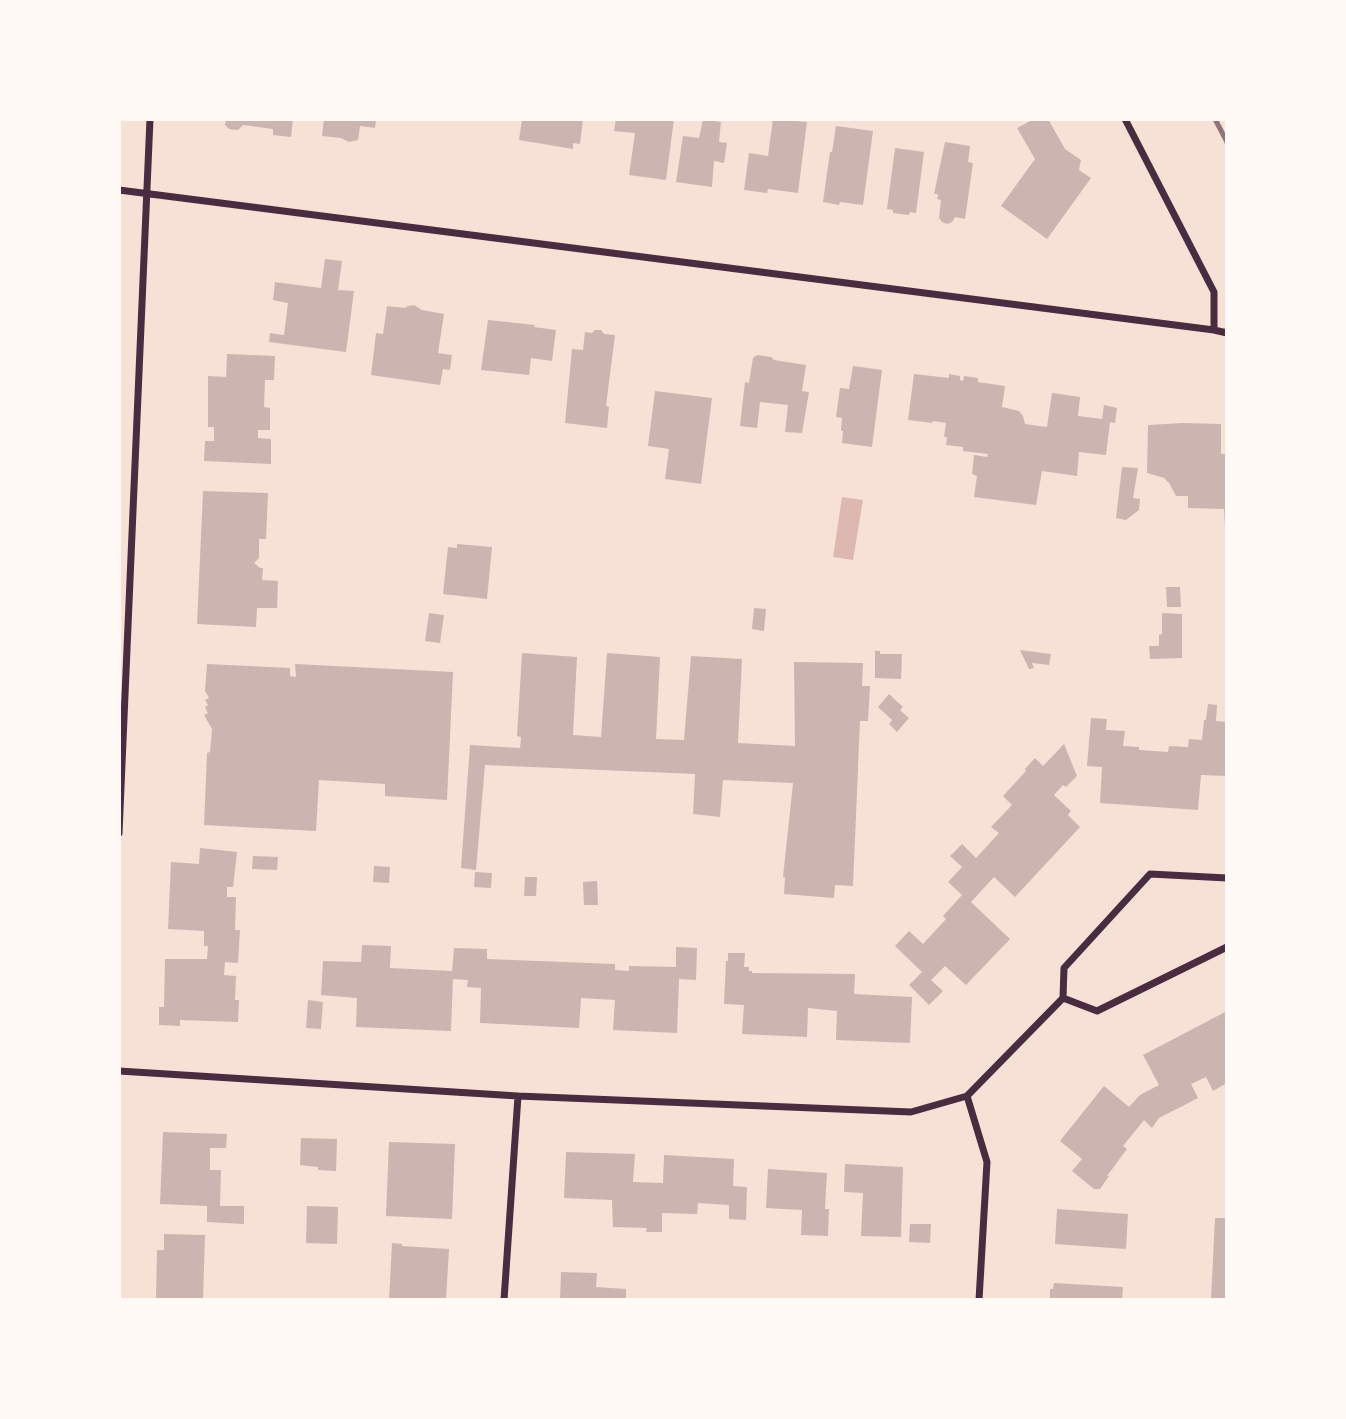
<!DOCTYPE html>
<html>
<head>
<meta charset="utf-8">
<style>
	body { margin:0 }
	#map { position:relative; width:1346px; height:1419px; overflow:hidden; background:#f7e1d7; font-family:Manrope,sans-serif }
	canvas { display:block }
	.frame { position:absolute; inset:0; border:121px solid #fffaf5; pointer-events:none }
</style>
</head>
<body>
<div id="map">
<canvas width="1346" height="1419"></canvas>
<div class="frame"></div>
</div>
<script>
const ctx = document.querySelector('canvas').getContext('2d');
ctx.lineJoin = 'round';
function fill(path, color) {
  ctx.fillStyle = color;
  ctx.fill(path, 'evenodd');
}
function poly(rows) {
  const path = new Path2D();
  for (const r of rows) {
    path.moveTo(r[0], r[1]);
    for (let i = 2; i < r.length; i += 2) path.lineTo(r[i], r[i + 1]);
  }
  return path;
}
function trace(path, color, width, dash) {
  ctx.strokeStyle = color;
  ctx.lineWidth = width;
  ctx.lineCap = dash ? 'butt' : 'round';
  ctx.setLineDash(dash || []);
  ctx.stroke(path);
}
const water = poly([
	[842,497,863,500,853,560,833,557]
]);
const building = poly([
	[226,119,293,119,291,137,273,135,273,129,243,125,238,130,229,129,225,125],
	[324,119,376,119,375,128,360,126,358,140,349,142,341,138,322,136],
	[522,119,583,119,580,144,573,143,573,149,519,140],
	[616,119,674,119,666,180,629,175,635,133,614,131],
	[703,119,721,122,719,142,727,143,724,163,714,161,712,187,676,182,683,136,699,138],
	[773,119,807,122,798,193,768,189,767,193,744,190,749,153,768,156],
	[1034,119,1048,119,1065,149,1081,160,1079,170,1091,178,1047,239,1001,206,1035,159,1017,128],
	[836,126,873,131,863,205,840,202,839,205,823,202,830,152,832,152],
	[945,142,970,146,968,162,973,163,965,219,955,217,952,222,947,224,942,222,939,218,941,200,937,199,938,194,934,194],
	[895,148,924,152,916,213,910,212,909,215,893,213,893,210,887,209],
	[325,259,342,261,338,290,354,291,346,352,269,342,270,333,284,335,288,303,273,300,275,282,321,288],
	[414,305,422,310,444,314,438,353,452,355,450,370,443,369,440,385,371,375,376,333,383,334,387,306,405,308,408,306],
	[488,320,535,325,534,327,556,330,552,361,531,358,529,375,481,370],
	[595,330,601,330,604,334,615,335,606,406,609,407,607,428,565,423,572,349,583,350,585,332,592,333],
	[227,354,275,356,274,380,265,380,264,407,270,408,270,430,258,430,258,438,271,439,271,464,204,461,205,441,214,441,214,427,208,427,208,376,226,377],
	[757,355,771,357,774,360,806,365,802,391,809,392,802,433,785,432,788,405,760,402,757,428,740,426,745,382,749,383,753,358],
	[853,366,882,370,872,447,842,443,843,431,841,431,842,418,836,417,840,388,849,389],
	[914,374,949,378,949,374,960,376,960,380,963,381,964,376,978,378,978,382,1005,386,1002,407,1019,411,1023,416,1025,424,1047,427,1052,393,1080,397,1078,416,1102,419,1104,405,1117,408,1115,423,1110,422,1106,455,1079,452,1077,476,1042,471,1036,505,974,497,977,476,972,474,974,455,987,457,988,454,963,451,963,447,946,445,947,437,944,437,946,423,933,421,932,423,908,420],
	[655,391,712,398,701,484,665,479,669,449,648,446],
	[1183,423,1221,424,1221,454,1226,454,1227,529,1225,529,1224,509,1188,508,1188,496,1176,496,1169,483,1164,478,1147,473,1148,425],
	[1122,467,1138,468,1133,498,1140,499,1139,510,1126,520,1116,518],
	[203,491,268,493,266,539,259,539,259,558,254,563,260,568,263,568,262,580,278,581,277,608,257,608,256,627,197,624],
	[457,544,492,547,487,599,443,594,448,547,457,548],
	[1166,587,1180,587,1181,607,1167,607],
	[754,608,766,609,764,631,752,629],
	[429,613,444,615,440,643,425,641],
	[1162,613,1182,614,1182,658,1150,659,1149,646,1159,646,1159,635,1162,634],
	[1020,650,1051,654,1049,665,1032,663,1034,668,1029,669],
	[875,651,880,651,880,654,902,654,901,679,875,678],
	[522,653,577,657,573,735,601,737,607,653,660,657,656,739,684,740,691,656,742,659,738,743,795,746,794,662,863,663,862,686,870,686,868,721,860,721,853,886,835,885,834,898,784,894,785,877,783,877,793,783,723,780,720,817,693,814,695,774,485,765,476,870,461,868,470,745,520,748,521,737,517,736],
	[207,664,290,668,290,676,296,677,295,664,453,672,447,800,385,796,385,784,319,780,316,831,204,825,207,753,210,752,212,729,204,715,208,713,205,707,208,705,205,700,209,698,205,691],
	[889,694,903,707,900,710,909,718,897,732,889,724,892,720,878,707],
	[1208,704,1217,705,1216,721,1227,722,1227,776,1201,775,1198,810,1100,803,1102,767,1087,766,1091,718,1107,719,1106,730,1125,731,1123,746,1139,747,1139,750,1168,752,1169,746,1188,747,1189,739,1202,740,1204,720,1206,720],
	[1064,744,1077,776,1066,787,1063,785,1054,795,1071,811,1068,815,1080,827,1015,897,994,877,971,902,1010,939,966,985,945,966,931,980,943,991,929,1005,909,985,922,972,895,946,909,931,923,944,946,919,943,916,962,895,948,882,962,867,950,856,962,844,976,858,999,833,991,827,1012,805,1003,796,1026,771,1025,769,1035,758,1043,766],
	[200,848,237,852,233,887,227,887,227,897,236,897,235,930,240,930,238,963,225,962,224,975,236,976,235,1000,239,1000,238,1022,180,1020,180,1026,159,1025,159,1007,164,1007,165,959,207,959,208,946,204,946,204,931,168,929,171,862,199,864],
	[253,856,278,857,277,870,252,869],
	[374,866,390,867,389,883,373,882],
	[475,872,492,873,491,888,474,887],
	[525,877,537,877,536,896,524,896],
	[597,881,598,905,584,905,583,882],
	[362,945,391,946,390,968,452,971,454,948,487,949,487,959,615,964,615,970,629,971,629,966,676,967,676,947,697,948,696,980,679,979,677,1033,613,1030,615,1000,581,998,579,1028,480,1023,481,988,467,987,468,980,453,979,451,1031,356,1027,357,998,321,995,323,961,361,962],
	[728,953,745,953,744,967,749,967,749,971,752,971,752,973,855,974,854,994,912,997,910,1043,836,1040,837,1011,808,1008,807,1037,742,1034,744,1005,724,1004,726,961,728,961],
	[308,1000,323,1002,321,1029,306,1028],
	[1227,1011,1227,1083,1213,1091,1206,1077,1191,1084,1198,1098,1159,1118,1152,1128,1144,1120,1123,1146,1127,1149,1107,1176,1109,1176,1100,1189,1094,1189,1072,1171,1082,1159,1060,1141,1104,1086,1129,1107,1140,1095,1159,1085,1143,1055],
	[163,1132,227,1134,226,1148,210,1148,210,1170,221,1170,220,1206,244,1206,244,1224,207,1222,207,1206,160,1204],
	[301,1138,337,1139,336,1171,318,1170,318,1167,300,1165],
	[389,1142,455,1144,452,1219,386,1216],
	[566,1152,635,1154,633,1182,663,1183,664,1155,734,1159,733,1186,747,1187,746,1220,729,1219,729,1205,698,1203,697,1214,662,1213,662,1232,646,1232,647,1228,613,1227,612,1200,564,1198],
	[845,1164,903,1167,901,1237,861,1236,863,1193,844,1192],
	[768,1169,827,1173,825,1209,829,1209,828,1236,801,1235,802,1210,766,1208],
	[307,1206,338,1207,337,1244,306,1243],
	[1057,1209,1128,1214,1126,1249,1055,1244],
	[1215,1218,1227,1218,1227,1300,1211,1300],
	[910,1224,931,1224,930,1243,909,1242],
	[164,1234,205,1235,203,1300,156,1300,157,1250,164,1250],
	[392,1243,402,1244,402,1246,449,1249,446,1300,389,1300],
	[561,1272,597,1273,596,1287,626,1289,626,1300,560,1300],
	[1054,1283,1123,1287,1122,1300,1050,1300,1050,1289,1053,1289]
]);
const minor = poly([
	[1125,119,1214,292,1214,330],
	[119,190,1214,330,1227,333],
	[119,833,150,119],
	[1063,998,1097,1011,1227,947],
	[119,1071,518,1096,911,1112,967,1096,1063,998,1064,968,1150,874,1227,878],
	[967,1096,987,1162,979,1300],
	[504,1300,518,1096]
]);
const rail = poly([
	[1215,119,1227,142]
]);
fill(water, '#dcb8b0');
fill(building, '#ccb4b1');
trace(minor, '#4a2c40', 7);
trace(rail, '#8f747c', 5);
</script>
</body>
</html>
